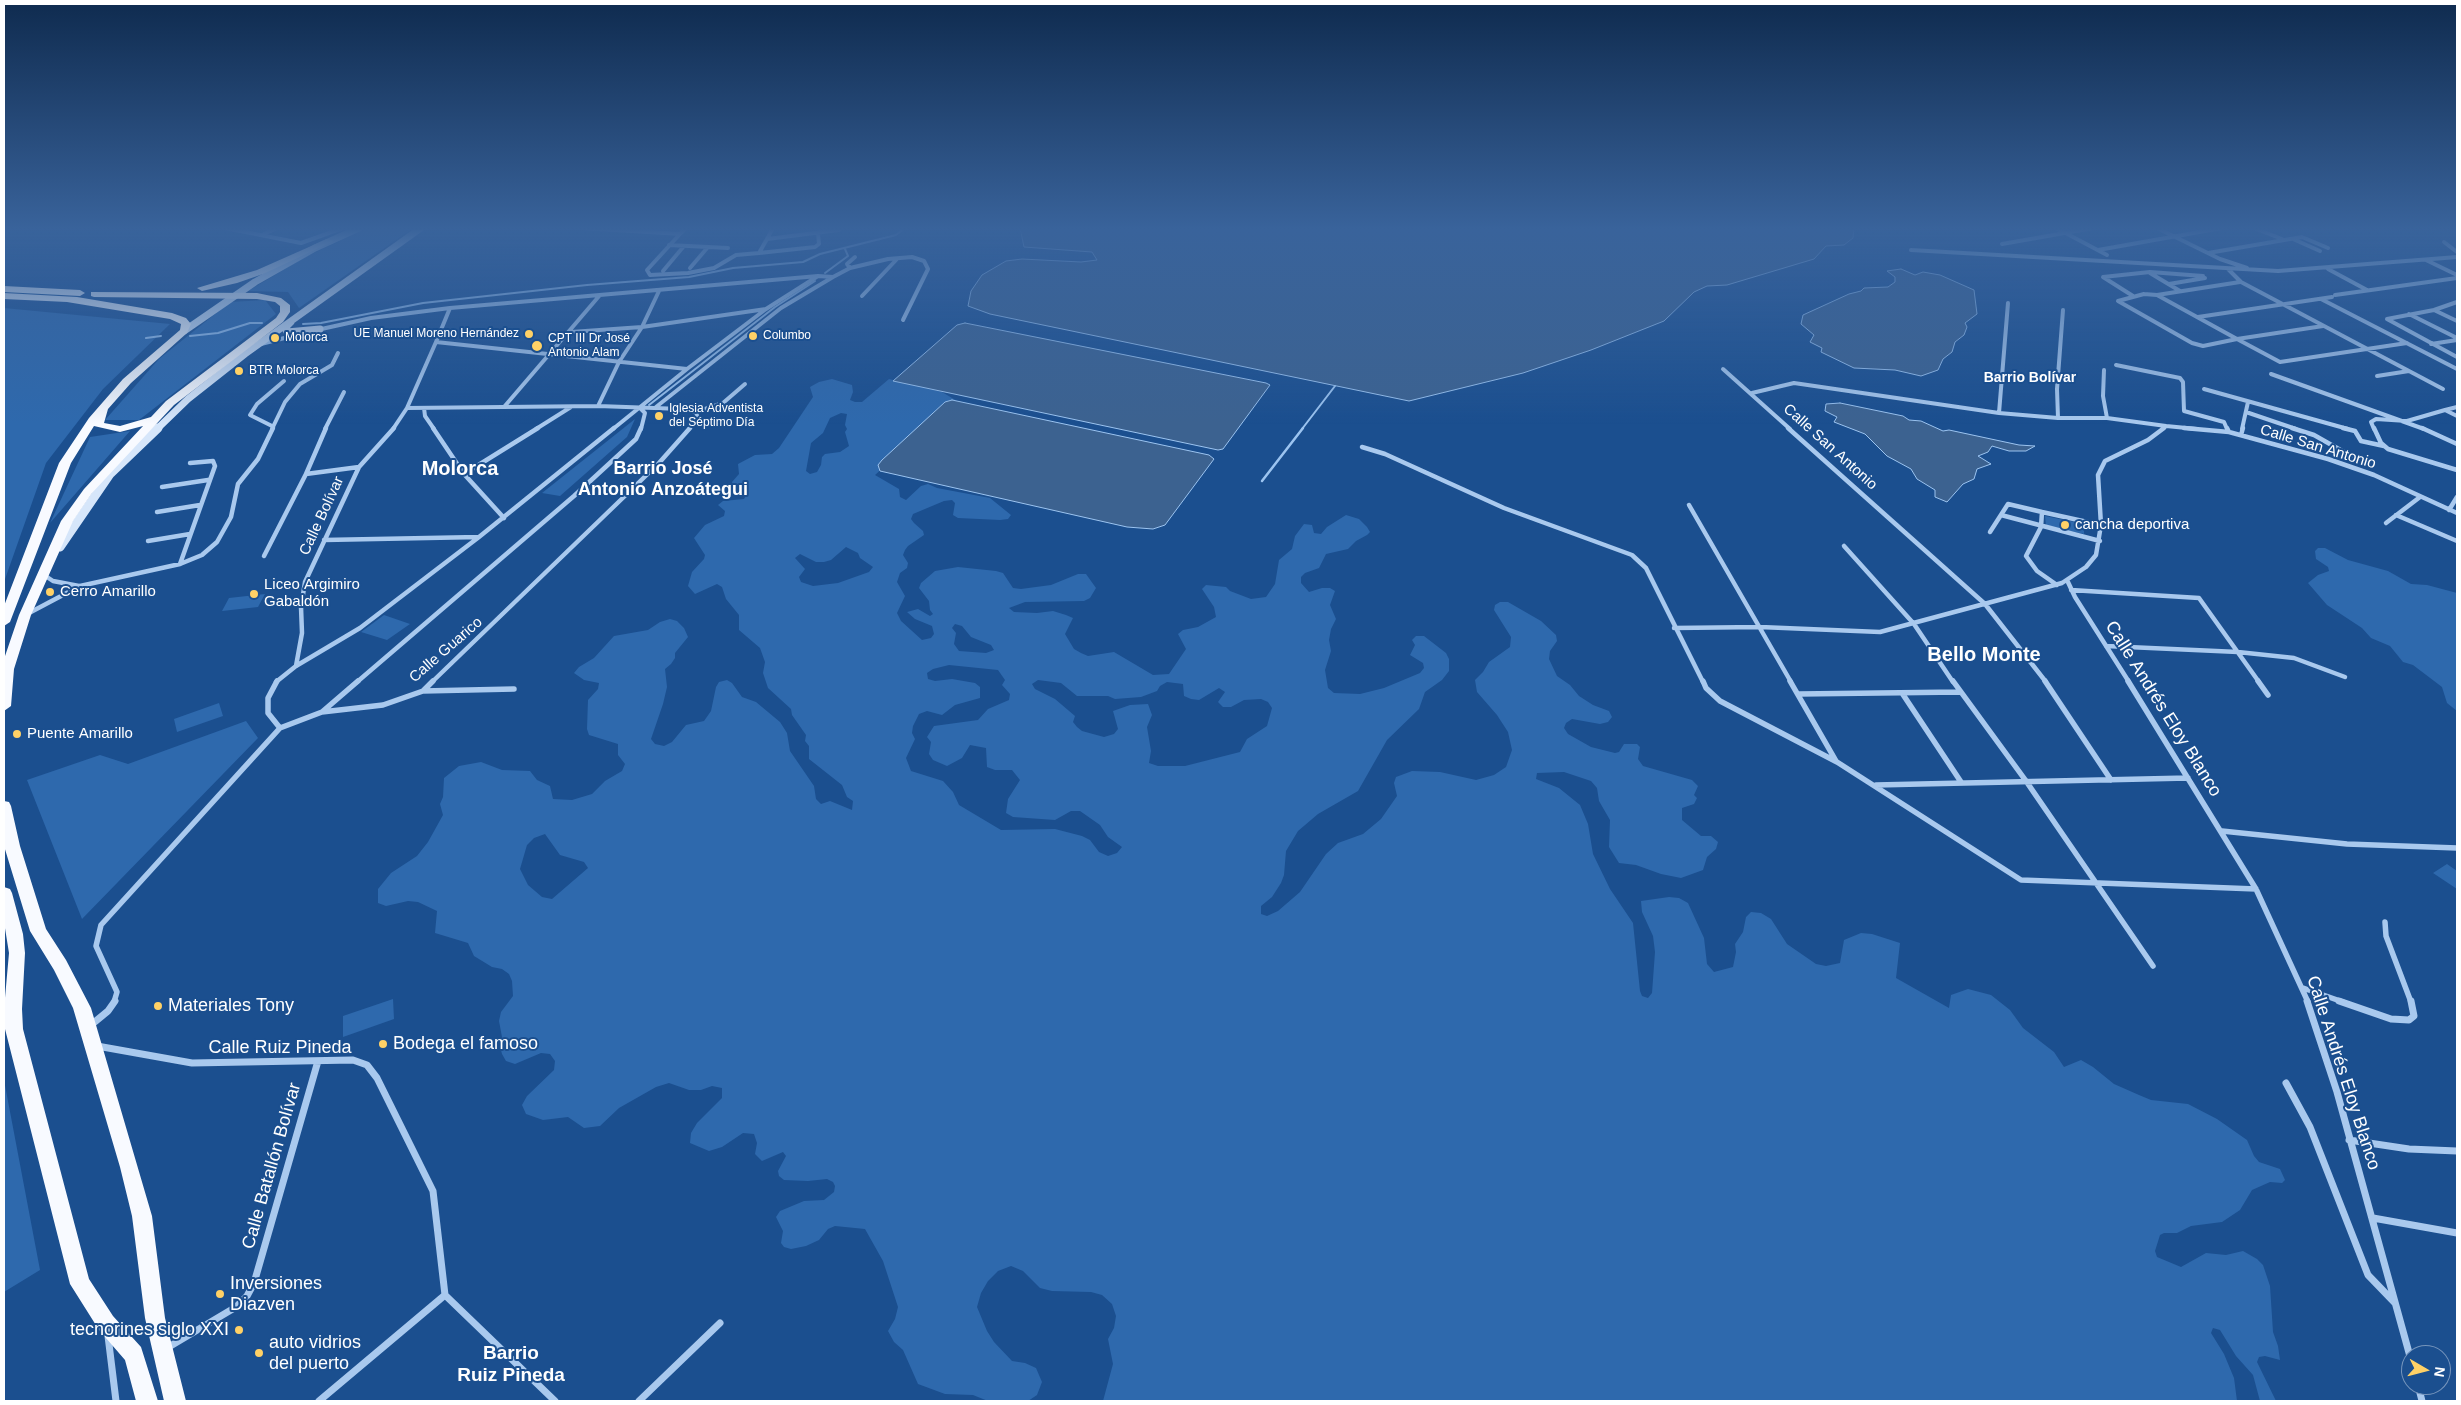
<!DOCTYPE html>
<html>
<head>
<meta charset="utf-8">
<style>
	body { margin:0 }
	#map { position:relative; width:2461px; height:1405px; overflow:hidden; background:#1b4f8f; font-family:Helvetica,sans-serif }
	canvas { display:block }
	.frame { position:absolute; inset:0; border:5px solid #fff; pointer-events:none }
	.north { position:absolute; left:2401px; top:1345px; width:50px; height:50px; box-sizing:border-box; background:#1b4f8f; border:1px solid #7695bc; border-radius:50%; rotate:98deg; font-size:14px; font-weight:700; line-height:20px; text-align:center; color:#fff }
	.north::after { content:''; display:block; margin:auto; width:18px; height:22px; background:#ffd166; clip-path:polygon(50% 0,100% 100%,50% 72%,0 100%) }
</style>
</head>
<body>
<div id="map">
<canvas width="2461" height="1405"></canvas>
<div class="frame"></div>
<div class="north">N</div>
</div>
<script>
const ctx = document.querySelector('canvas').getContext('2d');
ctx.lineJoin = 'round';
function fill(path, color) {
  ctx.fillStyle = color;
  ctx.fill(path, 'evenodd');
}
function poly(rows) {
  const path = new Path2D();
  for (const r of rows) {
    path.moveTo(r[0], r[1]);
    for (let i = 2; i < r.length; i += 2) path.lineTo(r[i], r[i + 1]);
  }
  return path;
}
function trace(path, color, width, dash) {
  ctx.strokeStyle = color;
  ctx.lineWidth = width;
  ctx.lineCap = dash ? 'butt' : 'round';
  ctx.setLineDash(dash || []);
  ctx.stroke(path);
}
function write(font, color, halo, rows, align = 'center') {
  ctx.font = font + ' Helvetica,sans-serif';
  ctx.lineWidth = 4;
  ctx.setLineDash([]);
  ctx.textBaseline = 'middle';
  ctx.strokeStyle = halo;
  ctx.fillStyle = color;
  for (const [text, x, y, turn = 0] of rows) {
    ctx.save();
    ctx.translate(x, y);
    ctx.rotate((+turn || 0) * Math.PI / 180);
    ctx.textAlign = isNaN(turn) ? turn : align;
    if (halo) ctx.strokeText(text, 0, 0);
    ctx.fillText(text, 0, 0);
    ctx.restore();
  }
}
const green = poly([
	[368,228,410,230,299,308,288,292,248,291,307,256],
	[265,300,276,314,139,420,105,420,159,359,230,302],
	[4,308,170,324,103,389,46,463,4,582],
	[832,379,852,385,853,392,850,400,855,402,862,402,889,379,942,392,957,401,875,475,899,489,900,497,906,500,921,486,928,484,937,488,990,498,1011,515,1008,519,1000,520,958,518,953,515,955,503,952,500,944,501,913,514,911,519,914,523,923,531,924,535,908,546,905,550,903,555,908,563,907,568,900,573,897,582,905,596,897,613,901,621,922,640,931,638,934,634,932,626,915,619,907,612,918,609,930,616,933,614,930,610,929,601,919,588,921,583,935,571,958,567,996,571,1003,573,1013,588,1021,589,1051,585,1078,574,1086,574,1096,588,1090,598,1084,601,1025,602,1009,608,1014,612,1037,613,1053,611,1066,615,1073,618,1065,634,1074,649,1081,653,1088,656,1114,652,1153,675,1169,674,1186,649,1178,634,1183,630,1198,627,1216,617,1214,607,1202,589,1206,585,1226,587,1230,591,1251,599,1266,597,1275,584,1279,560,1292,549,1295,536,1304,524,1312,525,1314,533,1321,534,1327,527,1346,515,1359,519,1367,527,1370,532,1367,535,1356,541,1348,549,1326,554,1319,568,1305,573,1301,577,1301,583,1309,592,1322,588,1330,588,1335,591,1330,605,1336,619,1331,629,1329,640,1331,651,1325,670,1328,688,1334,693,1360,694,1384,688,1420,673,1424,668,1423,663,1410,655,1415,645,1412,640,1416,636,1424,636,1446,653,1449,659,1449,671,1442,680,1425,692,1419,709,1387,740,1358,791,1318,814,1298,831,1286,851,1284,875,1281,883,1272,897,1261,906,1261,914,1267,916,1278,911,1300,892,1326,854,1338,843,1363,834,1381,819,1397,796,1394,783,1396,777,1412,771,1440,772,1476,780,1494,775,1506,767,1512,750,1508,732,1497,715,1477,692,1475,680,1483,672,1489,662,1510,647,1511,637,1494,610,1495,605,1500,602,1508,602,1541,621,1556,635,1557,641,1550,651,1549,659,1557,676,1570,685,1579,696,1593,705,1609,711,1612,717,1608,722,1600,724,1572,719,1566,723,1564,728,1568,734,1591,747,1615,753,1619,752,1624,744,1637,744,1640,747,1638,759,1643,766,1692,780,1698,786,1694,795,1697,798,1694,804,1682,808,1682,820,1701,836,1711,836,1718,842,1716,849,1707,857,1703,870,1681,878,1661,874,1636,865,1619,863,1609,847,1610,820,1599,801,1597,788,1591,781,1564,772,1537,773,1536,779,1559,788,1580,805,1588,824,1593,854,1610,889,1633,923,1640,991,1642,996,1648,998,1652,993,1655,952,1653,936,1642,912,1641,901,1669,897,1679,898,1688,903,1704,938,1707,964,1714,972,1733,967,1736,952,1735,944,1743,932,1746,917,1751,912,1761,913,1771,919,1787,944,1816,964,1826,966,1840,963,1844,940,1861,933,1872,934,1900,943,1896,978,1949,1008,1951,995,1968,989,1991,995,2010,1010,2023,1028,2054,1052,2064,1067,2081,1060,2093,1067,2114,1084,2139,1095,2151,1100,2188,1104,2217,1119,2247,1140,2254,1156,2259,1162,2280,1169,2285,1180,2282,1183,2270,1182,2252,1190,2240,1210,2222,1222,2191,1226,2177,1233,2164,1233,2160,1235,2155,1251,2157,1257,2181,1267,2206,1253,2226,1255,2243,1251,2257,1259,2263,1265,2270,1286,2273,1332,2278,1346,2280,1360,2265,1356,2259,1357,2257,1362,2276,1401,2260,1401,2253,1375,2236,1356,2220,1330,2213,1328,2211,1333,2224,1354,2234,1378,2237,1401,1103,1401,1113,1364,1108,1339,1114,1328,1116,1316,1112,1304,1102,1295,1091,1292,1052,1291,1040,1288,1023,1271,1011,1266,998,1271,988,1281,981,1293,977,1307,987,1331,994,1342,1012,1361,1025,1363,1036,1368,1042,1382,1037,1395,1028,1401,988,1401,973,1395,945,1394,918,1384,903,1350,894,1342,888,1331,895,1319,898,1307,883,1261,865,1229,835,1226,828,1229,819,1240,806,1246,791,1249,784,1247,781,1243,783,1231,776,1217,780,1211,804,1201,824,1200,834,1192,835,1186,833,1182,827,1179,808,1181,784,1180,779,1176,778,1171,786,1156,783,1152,762,1161,755,1154,757,1143,754,1134,743,1133,722,1147,709,1151,690,1143,691,1133,697,1123,722,1098,722,1088,712,1086,701,1090,689,1090,669,1083,656,1087,619,1108,600,1126,584,1128,568,1117,543,1120,526,1114,522,1105,527,1096,554,1070,555,1061,550,1054,541,1053,515,1064,506,1061,502,1054,500,1046,502,1037,499,1021,501,1012,513,996,512,981,509,974,502,969,492,967,474,956,468,943,435,933,437,911,418,902,408,901,386,906,378,903,378,889,391,873,417,856,428,842,443,815,440,804,443,797,444,778,459,766,481,762,502,770,530,771,537,780,550,786,553,799,572,800,592,794,605,781,622,771,625,764,618,755,618,744,589,735,587,729,588,700,598,689,599,683,584,680,574,673,579,667,594,658,614,636,648,630,660,622,670,619,677,621,684,628,688,637,675,653,675,658,671,664,665,669,667,687,663,704,651,739,655,744,664,746,672,742,686,725,704,721,711,711,716,687,719,682,727,680,732,683,742,697,756,702,780,722,787,733,790,751,814,786,816,799,821,804,830,801,852,810,853,801,847,797,842,785,809,759,809,746,805,741,806,735,792,715,791,709,768,688,763,673,765,662,760,648,739,630,739,615,726,599,722,587,717,584,695,594,688,586,692,572,704,559,705,555,694,538,705,525,724,516,725,511,718,505,723,501,744,499,748,492,746,488,733,486,732,482,739,474,738,464,755,455,772,454,779,448,813,397,810,387,819,382],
	[841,413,847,414,845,425,847,429,845,432,849,446,840,452,825,454,822,457,821,465,817,472,810,474,806,471,811,443,823,433,830,418],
	[846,547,858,553,860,558,873,567,869,572,838,583,813,586,801,582,799,577,805,569,795,558,800,554,816,562,824,562,831,560],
	[955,624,962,626,971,637,991,645,994,650,986,653,959,651,954,644,956,633,952,628],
	[949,665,998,670,1005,680,1002,685,1010,694,1009,700,988,709,978,720,934,726,927,737,931,742,929,754,933,760,947,766,962,758,970,745,986,748,987,767,995,770,1012,770,1020,780,1008,799,1006,813,1013,817,1055,820,1071,811,1080,811,1100,825,1108,837,1122,847,1117,853,1108,856,1099,852,1090,840,1082,836,1055,829,1001,830,959,805,953,792,943,781,911,771,906,758,915,739,912,733,913,726,919,714,927,711,942,715,955,705,980,698,980,687,975,683,952,679,935,681,928,679,927,673,933,669],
	[1038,680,1061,683,1077,696,1108,696,1115,699,1141,697,1157,691,1160,686,1167,682,1183,684,1184,696,1191,699,1199,700,1219,688,1225,692,1218,702,1223,707,1231,707,1244,700,1261,699,1268,702,1272,708,1267,726,1247,739,1240,752,1185,766,1158,766,1149,763,1151,751,1147,727,1152,715,1148,704,1130,705,1113,711,1118,729,1114,734,1104,737,1082,731,1077,727,1073,722,1075,716,1055,699,1035,689,1032,684],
	[545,834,560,855,584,862,588,868,552,899,542,897,528,885,520,869,527,845,534,838],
	[635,419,627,437,560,496,542,493],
	[130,431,50,523,90,437],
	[2045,516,2084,524,2084,534,2046,526],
	[2318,548,2325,548,2348,560,2388,571,2411,584,2427,585,2457,593,2457,711,2447,703,2442,687,2413,665,2403,662,2390,646,2371,638,2362,628,2327,605,2308,583,2318,575,2329,571,2328,567,2316,559,2315,551],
	[265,594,258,607,222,611,229,598],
	[384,615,410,624,387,640,361,632],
	[219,703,223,716,177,732,174,719],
	[246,721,258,738,82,919,27,780,100,755,128,764],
	[2447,864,2457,871,2457,889,2433,873],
	[393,999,394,1019,343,1037,343,1016],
	[4,1080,40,1270,4,1292]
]);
const water = poly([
	[1020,228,1854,228,1853,238,1844,245,1826,246,1814,259,1727,285,1707,286,1694,292,1664,321,1591,350,1523,373,1409,401,990,314,968,306,971,291,982,275,1006,261,1022,259,1081,262,1097,260,1092,252,1024,247,1020,228],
	[1901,269,1915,275,1923,272,1940,275,1974,290,1977,314,1965,323,1967,327,1964,335,1955,342,1952,352,1943,359,1938,370,1921,376,1895,370,1854,368,1821,352,1822,348,1810,342,1814,335,1801,324,1803,315,1849,294,1861,291,1864,288,1888,287,1895,282,1895,277,1887,271,1901,269],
	[965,323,1266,383,1270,385,1223,449,1218,450,893,381,957,325,965,323],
	[952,400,1209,455,1214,459,1165,525,1153,529,1127,527,880,471,878,465,882,460,945,402,952,400],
	[1840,403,1903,416,1909,420,1921,421,1943,431,1949,430,2019,445,2035,446,2026,451,2009,451,1992,446,1988,452,1978,456,1991,464,1977,469,1974,479,1963,484,1947,502,1935,497,1935,490,1917,479,1911,469,1887,456,1865,434,1834,422,1837,417,1825,411,1826,404,1840,403]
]);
const streamFar1 = poly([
	[825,273,848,256,845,249],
	[303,324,321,323,423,303,587,285,689,277,733,268,803,262,820,254,896,235,905,228],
	[190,336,218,333,250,323,262,323],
	[146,338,161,336],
	[649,405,775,307,815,281],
	[1302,429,1335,386]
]);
const stream = poly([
	[1262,481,1303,428]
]);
const minorFar3 = poly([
	[225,228,301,243,343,228],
	[582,228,680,234,686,228],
	[2056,228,2107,255],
	[2157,228,2220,259,2247,268],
	[2254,228,2282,239],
	[264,234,277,228],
	[680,234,647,270,650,275,688,273,714,268,736,255,759,253,767,239,839,230,840,228],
	[767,239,773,228],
	[2293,239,2320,251],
	[2444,242,2457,252],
	[2002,244,2093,228],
	[669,245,728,248],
	[1911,250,2278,271,2457,257],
	[2098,250,2222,228],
	[759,253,815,247,819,244,818,233],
	[2208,253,2302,237,2328,248],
	[2426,260,2457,275],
	[690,268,708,247],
	[850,268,847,264,855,257],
	[2228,269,2241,282,2443,389],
	[2328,269,2367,290],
	[663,271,684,246],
	[2150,273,2180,291],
	[833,277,850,268,888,259,912,257,924,261,928,269,903,320],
	[2169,284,2205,278],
	[2144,294,2157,295,2237,339,2203,346,2192,343,2118,301,2144,294],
	[2157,295,2240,282],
	[2335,295,2457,278],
	[862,296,897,259],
	[2133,296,2103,277,2150,272,2203,276],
	[2321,299,2457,369],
	[2457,302,2434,310,2387,319,2457,357],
	[450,308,436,342,687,369,766,309],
	[2434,310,2457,321],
	[2409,314,2457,338],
	[2198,317,2332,297],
	[317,330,371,318,450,308,818,276,766,309,642,327,571,332],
	[2237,339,2280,362,2407,343],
	[2237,339,2323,326],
	[261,344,304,333],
	[2431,344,2457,340],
	[2116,365,2180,378,2183,382,2184,411,2224,422,2227,429],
	[1723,369,1790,429],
	[2104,370,2103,396,2107,418],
	[2271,374,2424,429],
	[2377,376,2409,371],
	[2204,389,2348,429],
	[1752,393,1794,383,1999,413,2058,418,2107,418,2166,426],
	[598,406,619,362,642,327,659,291],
	[504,407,600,295],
	[656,407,781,308,833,277,818,276],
	[2457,407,2445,410,2457,416],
	[407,408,436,342],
	[424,408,425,416,434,429],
	[640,408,645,413,641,429],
	[696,412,723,403,745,384],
	[2246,412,2296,429],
	[1999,413,2008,303],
	[2058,418,2057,389,2063,310],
	[272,426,250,415,257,404,284,381],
	[272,429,285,402,300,384,332,365,338,353],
	[325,429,344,392],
	[393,429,407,408,598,406,682,409,696,412,698,419,689,429],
	[536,429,571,407],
	[613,429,687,369],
	[2162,429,2166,426,2197,429],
	[2242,429,2248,402],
	[2374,429,2371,422,2376,419,2407,421,2445,410]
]);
const minorFar2 = poly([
	[433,428,464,474,504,518],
	[1788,428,1985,604,2046,682],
	[2184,428,2229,432,2328,459,2374,475,2457,513],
	[2227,428,2229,432],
	[2292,428,2314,435,2351,456],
	[2343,428,2355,431,2361,441,2384,446],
	[2374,428,2381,443,2388,449,2457,470],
	[2422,428,2457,444],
	[2241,435,2243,428],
	[1362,447,1385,454,1504,508,1632,555,1646,568,1703,682],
	[306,474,326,428],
	[464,474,538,428],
	[162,487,208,480],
	[1689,505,1791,682],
	[2449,510,2457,497],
	[157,512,200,505],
	[2001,515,2100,541],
	[2396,515,2457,541],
	[2386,523,2420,497],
	[1990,532,2008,504,2042,512],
	[479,537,614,428],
	[148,541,190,534],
	[1844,546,1914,624,1953,682],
	[264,556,306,474,359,467],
	[180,564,215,466,213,461,190,463],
	[44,575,53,581,79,586],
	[2067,580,2075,597,2129,682],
	[2057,585,2037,571,2026,556,2041,527,2042,512,2101,525],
	[2071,590,2199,598,2259,682],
	[29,613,80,586,180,564,202,555,217,542,231,517,238,484,258,459,273,428],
	[1674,628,1760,627,1880,632,2062,583,2086,567,2096,555,2101,525,2098,475,2105,461,2148,440,2164,428],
	[2106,646,2238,652,2294,658,2345,677],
	[296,666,302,633,301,607,305,582,359,467,394,428],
	[276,682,296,666,360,628,479,537,324,540],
	[357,682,574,496,636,439,641,428],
	[432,682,659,463,690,428]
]);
const minorFar1 = poly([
	[277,681,268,698,268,713,280,728,322,712],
	[358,681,322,712,383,705,423,691,433,681],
	[1703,681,1706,688,1720,701,1837,762,2021,880,2256,889],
	[1790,681,1836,761],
	[1953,681,2026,781,2153,966],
	[2045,681,2111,780],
	[2128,681,2256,889,2308,1002],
	[2258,681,2268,695],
	[423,691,514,689],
	[1902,693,1961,782],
	[1799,694,1960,692],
	[1876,785,2188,778],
	[2222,831,2347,844,2457,848],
	[2385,922,2386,936,2411,1002],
	[2303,988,2343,1002],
	[114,1002,117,992,96,946,101,925,280,728]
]);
const minor = poly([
	[2307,1001,2337,1092,2411,1360],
	[2339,1001,2391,1019,2409,1020,2414,1016,2411,1001],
	[91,1025,108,1011,115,1001],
	[97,1046,192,1063,353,1060,367,1065,377,1078,433,1191,445,1295,555,1401],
	[2286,1083,2310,1127,2368,1275,2395,1303],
	[2349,1140,2409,1149,2457,1151],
	[2373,1218,2457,1233],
	[108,1336,116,1401],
	[167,1348,236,1307,247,1296,254,1283,318,1061],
	[2418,1385,2422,1401],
	[319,1401,445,1295],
	[639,1401,720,1323]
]);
const secondaryFar1 = poly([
	[291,322,285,328,287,332,320,329],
	[184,331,255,282,315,248,359,228],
	[157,429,188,399,245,354,421,228]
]);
const secondary = poly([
	[60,547,110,474,158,428]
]);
const trunk = poly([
	[327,239,334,241,263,274,237,283,202,291,197,288,257,270,327,239],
	[4,286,80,290,85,293,80,296,4,292,4,286],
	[91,292,257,293,281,298,290,305,290,312,283,322,174,405,92,493,73,521,31,615,14,669,11,706,4,711,4,659,19,615,61,521,84,489,143,426,120,432,94,426,71,463,10,622,4,626,4,606,59,463,89,418,123,379,180,330,181,324,170,319,67,302,4,299,4,293,77,297,172,313,186,318,191,324,187,333,131,383,108,409,104,423,120,426,151,417,166,401,276,318,280,312,280,306,275,302,257,299,94,297,91,296,91,292],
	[4,801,9,802,11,806,20,846,46,929,66,960,91,1008,152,1216,165,1318,186,1401,164,1401,145,1318,132,1216,120,1167,73,1008,54,970,30,931,4,846,4,801],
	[4,887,10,889,12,893,23,934,25,953,22,1009,23,1029,89,1279,113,1316,141,1347,158,1401,136,1401,125,1360,99,1330,70,1284,5,1029,4,1009,9,953,4,922,4,887]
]);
const markers = [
	[529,334,5,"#ffd166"],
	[753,336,5,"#ffd166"],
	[275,338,5,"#ffd166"],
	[537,346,6,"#ffd166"],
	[239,371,5,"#ffd166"],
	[659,416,5,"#ffd166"],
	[2065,525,5,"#ffd166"],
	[50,592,5,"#ffd166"],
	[254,594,5,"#ffd166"],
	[17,734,5,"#ffd166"],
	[158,1006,5,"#ffd166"],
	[383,1044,5,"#ffd166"],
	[220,1294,5,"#ffd166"],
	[239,1330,5,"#ffd166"],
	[259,1353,5,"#ffd166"]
];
const farPoinames = [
	["UE Manuel Moreno Hernández",519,334,"right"],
	["Columbo",763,336],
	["Molorca",285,338],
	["CPT III Dr José",548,339],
	["Antonio Alam",548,353],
	["BTR Molorca",249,371],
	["Iglesia Adventista",669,409],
	["del Séptimo Día",669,423]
];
const farNeighbourhoodnames = [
	["Barrio Bolívar",2030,378]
];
const streetNames = [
	["Calle San Antonio",1830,447,42],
	["Calle San Antonio",2318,447,17],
	["Calle Bolívar",322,516,-65],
	["Calle Guarico",446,650,-41]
];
const poiNames = [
	["cancha deportiva",2075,525],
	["Liceo Argimiro",264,585],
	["Gabaldón",264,602],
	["Cerro Amarillo",60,592],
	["Puente Amarillo",27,734]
];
const quarterNames = [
	["Barrio José",663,469],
	["Antonio Anzoátegui",663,490]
];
const nearStreetnames = [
	["Calle Andrés Eloy Blanco",2163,709,58],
	["Calle Ruiz Pineda",280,1048],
	["Calle Andrés Eloy Blanco",2343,1073,72],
	["Calle Batallón Bolívar",272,1166,-74]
];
const nearPoinames = [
	["Materiales Tony",168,1006],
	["Bodega el famoso",393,1044],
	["Inversiones",230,1284],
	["Diazven",230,1305],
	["tecnorines siglo XXI",229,1330,"right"],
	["auto vidrios",269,1343],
	["del puerto",269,1364]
];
const nearNeighbourhoodnames = [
	["Barrio",511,1354],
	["Ruiz Pineda",511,1376]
];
const districtNames = [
	["Molorca",460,469],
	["Bello Monte",1984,655]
];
fill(green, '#2e69ad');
fill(water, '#3c6290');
trace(water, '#9cc4f0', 1);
trace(streamFar1, '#9cc4f0', 2);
trace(stream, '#9cc4f0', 2.5);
trace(minorFar3, '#a9c9ee', 4);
trace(minorFar2, '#a9c9ee', 4.5);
trace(minorFar1, '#a9c9ee', 5.5);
trace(minor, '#a9c9ee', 7);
trace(secondaryFar1, '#d6e6fa', 7);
trace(secondary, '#d6e6fa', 9);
fill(trunk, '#f8faff');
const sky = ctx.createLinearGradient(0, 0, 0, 424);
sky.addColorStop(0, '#0f2b4f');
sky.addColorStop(0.54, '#39639b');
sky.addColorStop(1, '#39639b00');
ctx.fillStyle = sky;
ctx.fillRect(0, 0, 2461, 424);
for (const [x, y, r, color] of markers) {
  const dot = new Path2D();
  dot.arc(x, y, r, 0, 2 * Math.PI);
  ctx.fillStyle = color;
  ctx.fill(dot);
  trace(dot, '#1b4f8f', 2);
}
write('12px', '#fff', '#1b4f8f', farPoinames, 'left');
write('bold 14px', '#fff', '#1b4f8f', farNeighbourhoodnames);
write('15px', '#fff', '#1b4f8f', streetNames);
write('15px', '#fff', '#1b4f8f', poiNames, 'left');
write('bold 18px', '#fff', '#1b4f8f', quarterNames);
write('18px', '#fff', '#1b4f8f', nearStreetnames);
write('18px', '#fff', '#1b4f8f', nearPoinames, 'left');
write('bold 19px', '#fff', '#1b4f8f', nearNeighbourhoodnames);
write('bold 20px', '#fff', '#1b4f8f', districtNames);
</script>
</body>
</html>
